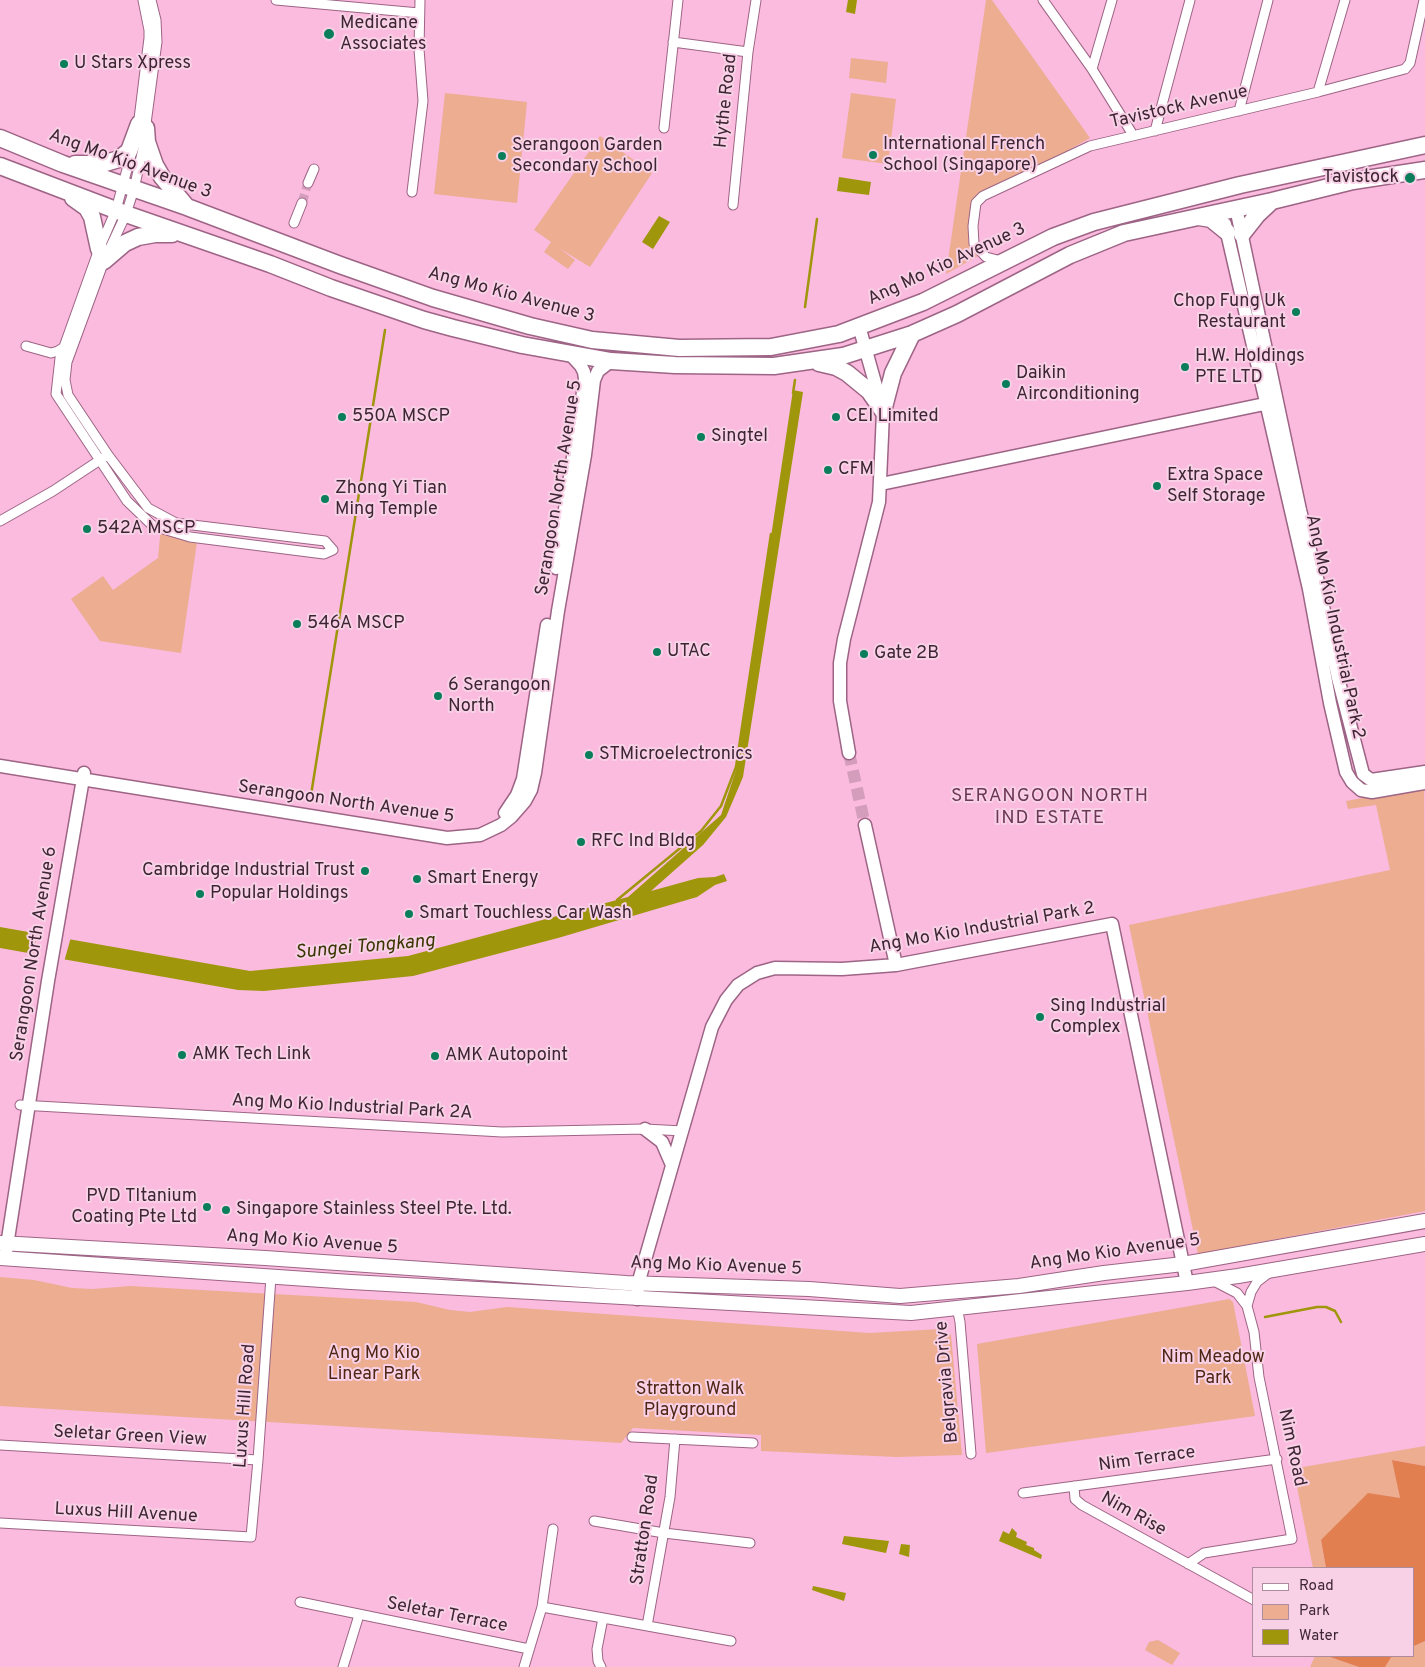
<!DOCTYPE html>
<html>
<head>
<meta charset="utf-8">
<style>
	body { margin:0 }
	#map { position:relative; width:1425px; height:1667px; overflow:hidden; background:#fabbde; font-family:Overpass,sans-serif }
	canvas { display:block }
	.legend { position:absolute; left:1252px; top:1567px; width:162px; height:90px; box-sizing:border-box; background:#f8d1e6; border:1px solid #ad8c9e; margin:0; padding:6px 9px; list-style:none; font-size:15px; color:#3d2533 }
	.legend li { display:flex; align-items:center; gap:10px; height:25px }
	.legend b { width:25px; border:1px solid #ad8c9e }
</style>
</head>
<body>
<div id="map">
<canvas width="1425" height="1667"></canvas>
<ul class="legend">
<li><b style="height:6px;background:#fff"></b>Road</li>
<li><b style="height:14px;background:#ecad91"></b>Park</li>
<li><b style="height:14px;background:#9f960c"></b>Water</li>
</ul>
</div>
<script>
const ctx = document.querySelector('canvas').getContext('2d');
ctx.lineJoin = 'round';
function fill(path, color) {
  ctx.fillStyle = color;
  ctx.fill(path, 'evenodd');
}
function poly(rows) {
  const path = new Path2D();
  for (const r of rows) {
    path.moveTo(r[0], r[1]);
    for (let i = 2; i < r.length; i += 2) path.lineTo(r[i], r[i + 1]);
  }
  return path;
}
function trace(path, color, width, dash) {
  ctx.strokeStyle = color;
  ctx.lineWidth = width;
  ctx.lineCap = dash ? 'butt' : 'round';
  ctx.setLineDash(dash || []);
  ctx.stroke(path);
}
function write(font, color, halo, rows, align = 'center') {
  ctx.font = font + ' Overpass,sans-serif';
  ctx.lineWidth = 4;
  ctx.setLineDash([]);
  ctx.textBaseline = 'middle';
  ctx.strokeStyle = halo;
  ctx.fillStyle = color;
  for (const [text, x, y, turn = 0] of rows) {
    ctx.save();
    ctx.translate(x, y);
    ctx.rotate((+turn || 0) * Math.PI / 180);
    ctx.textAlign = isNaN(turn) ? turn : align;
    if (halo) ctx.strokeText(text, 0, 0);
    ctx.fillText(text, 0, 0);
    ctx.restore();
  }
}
const green = poly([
	[986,0,992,0,1090,138,1055,158,976,195,968,241,978,256,946,274],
	[851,58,888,62,886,83,849,78],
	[445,93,527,102,517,203,434,194],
	[851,93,896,99,888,164,842,158],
	[600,136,652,173,590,267,559,248,575,260,568,269,544,252,551,242,534,230],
	[161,526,198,535,181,653,100,641,71,599,103,576,113,590,158,558],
	[1424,787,1425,1211,1198,1254,1129,925,1390,870,1376,805,1348,809,1346,801],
	[0,1277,34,1280,72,1288,93,1289,130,1286,416,1302,450,1310,470,1312,507,1307,869,1333,941,1329,951,1335,962,1455,897,1457,761,1451,761,1435,633,1428,621,1443,0,1406],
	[1229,1299,1233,1302,1255,1416,986,1453,977,1344],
	[1425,1446,1425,1466,1393,1460,1400,1498,1321,1540,1326,1568,1313,1568,1294,1472,1297,1468],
	[1158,1640,1180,1653,1172,1665,1145,1650,1149,1642],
	[1425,1641,1425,1667,1385,1667,1392,1656,1414,1656,1414,1646],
	[1315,1656,1327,1656,1359,1667,1310,1667]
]);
const forest = poly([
	[1392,1460,1425,1466,1425,1641,1414,1646,1414,1568,1326,1568,1321,1540,1368,1493,1400,1498],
	[1327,1656,1392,1656,1385,1667,1359,1667]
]);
const water = poly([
	[848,0,857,0,855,14,846,12],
	[839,177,871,182,869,195,837,191],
	[659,216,670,222,653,249,642,242],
	[793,390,803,392,743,777,726,817,703,845,651,891,698,878,715,877,724,874,727,881,715,885,697,897,558,938,413,976,264,991,238,990,0,948,0,927,250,971,408,956,628,897,721,815,736,770],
	[1012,1528,1017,1533,1016,1537,1027,1542,1026,1545,1034,1548,1034,1550,1042,1555,1041,1559,999,1541,1003,1531,1009,1534],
	[844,1536,889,1541,886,1553,842,1544],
	[901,1544,910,1545,909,1557,899,1554],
	[813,1586,846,1593,844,1601,812,1590]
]);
const pier = poly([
	[37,931,71,937,64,962,33,956]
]);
const stream = poly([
	[805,307,817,219],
	[793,393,795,380],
	[311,795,385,330],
	[617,900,701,831,721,806,736,767,771,534],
	[1265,1317,1317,1307,1326,1307,1335,1311,1341,1322]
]);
const streetTunnel = poly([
	[302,203,308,183]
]);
const secondaryTunnel = poly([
	[849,753,865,825]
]);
const street = poly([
	[276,0,419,13],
	[1043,0,1092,69,1133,135],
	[673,42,748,52],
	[1092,69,1112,0],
	[1318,92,1345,0],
	[1239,111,1268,0],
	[138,127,149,38,149,30,143,0],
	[664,128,678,0],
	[145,131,157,42,156,20,151,0],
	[1155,131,1190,0],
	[132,151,116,210,99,249,60,358,56,394,127,501,153,526,190,537,324,554,333,550,325,541,176,523,148,508,108,455,68,395,65,380,67,362,104,261,126,214,134,189,144,144],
	[308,183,314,169],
	[412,192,423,101,419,49,420,0],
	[733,205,748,52,756,0],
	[294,223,302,203],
	[1001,261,986,257,974,244,973,226,976,203,983,196,1090,146,1318,92,1405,69,1410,63,1424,0],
	[26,346,51,353,58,351,64,347],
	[0,521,53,491,103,458],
	[20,1105,502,1132,645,1129,683,1131],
	[1212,1280,1237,1293,1247,1306,1251,1292,1257,1282,1270,1272],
	[957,1307,960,1322,971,1454],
	[632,1437,753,1443],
	[0,1445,258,1460],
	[1074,1486,1075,1499,1082,1505,1254,1600],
	[1023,1493,1277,1459],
	[594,1521,664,1533,750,1543],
	[0,1523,251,1537,258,1460,271,1277],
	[1188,1564,1204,1553,1292,1539,1259,1377,1254,1332,1247,1306],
	[300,1602,529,1649],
	[542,1607,731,1641],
	[647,1626,670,1497,675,1439],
	[343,1667,359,1615],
	[524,1667,542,1607,553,1529],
	[601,1667,598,1661,597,1649,603,1618]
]);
const secondary = poly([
	[1236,208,1300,510,1318,582,1338,678,1363,774,1371,780,1425,772],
	[1225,224,1309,589,1330,703,1346,772,1352,782,1361,790,1372,792,1425,783],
	[881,484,1274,402],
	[556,568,585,379,584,372,581,366,571,355],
	[849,753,840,701,840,663,844,639,879,502,882,436,883,411,859,326],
	[0,766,447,838,480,835,501,825,511,817,525,801,531,790,535,773,558,611,585,455,594,380,598,371,611,361],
	[505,813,517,795,523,779,547,625],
	[865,825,896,965],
	[645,1129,662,1142,672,1165],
	[6,1252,48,981,84,773],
	[637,1299,638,1284,712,1027,726,1000,738,985,757,973,775,968,842,969,896,965,1112,924,1187,1283]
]);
const primary = poly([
	[0,1243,265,1258,626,1283,809,1289,900,1296,1019,1286,1104,1273,1183,1264,1425,1221],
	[0,1258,351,1282,911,1313,1187,1283,1238,1276,1425,1244]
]);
const highway = poly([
	[146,128,147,142,155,165,162,177,187,207],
	[0,138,63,164,187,207,340,265,433,298,530,326,592,340,679,348,771,347,839,334,923,302,1053,237,1094,222,1240,185,1425,145],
	[75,164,102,164,119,159,129,151,139,124],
	[0,166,126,214,270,264,331,288,424,320,453,328,522,345,611,361,675,365,774,366,843,356,912,334,957,314,1070,255,1124,233,1272,201,1353,181,1425,170],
	[73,198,87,208,92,217,99,249],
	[1199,217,1211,219,1227,232],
	[1242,234,1257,215,1272,201],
	[104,261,125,243,138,237,155,234,172,234],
	[819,363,836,367,847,373,869,391,883,411],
	[883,411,893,373,912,334]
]);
const markers = [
	[329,34,6,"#0a7d5a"],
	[64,64,5,"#0a7d5a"],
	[873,155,5,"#0a7d5a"],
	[502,156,5,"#0a7d5a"],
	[1410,178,6,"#0a7d5a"],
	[1296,312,5,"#0a7d5a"],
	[1185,367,5,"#0a7d5a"],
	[1006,384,5,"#0a7d5a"],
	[342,417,5,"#0a7d5a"],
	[836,417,5,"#0a7d5a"],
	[701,437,5,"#0a7d5a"],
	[828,470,5,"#0a7d5a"],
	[1157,486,5,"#0a7d5a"],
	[325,499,5,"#0a7d5a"],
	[87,529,5,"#0a7d5a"],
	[297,624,5,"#0a7d5a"],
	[657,652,5,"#0a7d5a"],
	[864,654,5,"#0a7d5a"],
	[438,696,5,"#0a7d5a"],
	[589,755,5,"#0a7d5a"],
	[581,842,5,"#0a7d5a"],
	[365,871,5,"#0a7d5a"],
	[417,879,5,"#0a7d5a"],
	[200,894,5,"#0a7d5a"],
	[409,914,5,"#0a7d5a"],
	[1040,1017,5,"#0a7d5a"],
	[182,1055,5,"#0a7d5a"],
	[435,1056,5,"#0a7d5a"],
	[207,1207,5,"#0a7d5a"],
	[226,1210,5,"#0a7d5a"]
];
const poiNames = [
	["Medicane",340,24],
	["Associates",340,45],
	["U Stars Xpress",74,64],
	["International French",883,145],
	["School (Singapore)",883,166],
	["Serangoon Garden",512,146],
	["Secondary School",512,167],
	["Tavistock",1399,178,"right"],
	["Chop Fung Uk",1286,302,"right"],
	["Restaurant",1286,323,"right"],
	["H.W. Holdings",1195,357],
	["PTE LTD",1195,378],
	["Daikin",1016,374],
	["Airconditioning",1016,395],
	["550A MSCP",352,417],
	["CEI Limited",846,417],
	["Singtel",711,437],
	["CFM",838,470],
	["Extra Space",1167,476],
	["Self Storage",1167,497],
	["Zhong Yi Tian",335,489],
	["Ming Temple",335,510],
	["542A MSCP",97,529],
	["546A MSCP",307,624],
	["UTAC",667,652],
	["Gate 2B",874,654],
	["6 Serangoon",448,686],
	["North",448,707],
	["STMicroelectronics",599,755],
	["RFC Ind Bldg",591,842],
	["Cambridge Industrial Trust",355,871,"right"],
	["Smart Energy",427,879],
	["Popular Holdings",210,894],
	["Smart Touchless Car Wash",419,914],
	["Sing Industrial",1050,1007],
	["Complex",1050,1028],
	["AMK Tech Link",192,1055],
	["AMK Autopoint",445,1056],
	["PVD TItanium",197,1197,"right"],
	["Coating Pte Ltd",197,1218,"right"],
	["Singapore Stainless Steel Pte. Ltd.",236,1210]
];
const streetNames = [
	["Hythe Road",727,101,-84],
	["Tavistock Avenue",1179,108,-13],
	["Ang Mo Kio Avenue 3",130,165,20],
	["Ang Mo Kio Avenue 3",947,265,-25],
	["Ang Mo Kio Avenue 3",511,296,15],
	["Serangoon North Avenue 5",560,488,-81],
	["Ang Mo Kio Industrial Park 2",1334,627,78],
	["Serangoon North Avenue 5",346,803,8],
	["Ang Mo Kio Industrial Park 2",982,929,-10],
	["Serangoon North Avenue 6",35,954,-81],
	["Ang Mo Kio Industrial Park 2A",352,1108,3],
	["Ang Mo Kio Avenue 5",312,1243,4],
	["Ang Mo Kio Avenue 5",1115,1253,-8],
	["Ang Mo Kio Avenue 5",716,1267,2],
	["Belgravia Drive",948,1382,-95],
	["Luxus Hill Road",246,1406,-86],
	["Seletar Green View",130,1437,3],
	["Nim Road",1291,1448,78],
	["Nim Terrace",1147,1460,-8],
	["Luxus Hill Avenue",126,1514,3],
	["Nim Rise",1133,1515,29],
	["Stratton Road",646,1530,-82],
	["Seletar Terrace",447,1616,11]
];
const parkNames = [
	["Ang Mo Kio",374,1354],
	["Linear Park",374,1375],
	["Nim Meadow",1213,1358],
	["Park",1213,1379],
	["Stratton Walk",690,1390],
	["Playground",690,1411]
];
const neighbourhoodNames = [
	["SERANGOON NORTH",1050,797],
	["IND ESTATE",1050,819]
];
const waterNames = [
	["Sungei Tongkang",365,948,-5]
];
fill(green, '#ecad91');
fill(forest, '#e27f50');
fill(water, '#9f960c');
fill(pier, '#fabbde');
trace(stream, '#9f960c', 2.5);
trace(streetTunnel, '#d49dbc', 9, [9, 4.5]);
trace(secondaryTunnel, '#d49dbc', 12, [12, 6]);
trace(street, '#9d6485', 11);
trace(secondary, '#9d6485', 15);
trace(primary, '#9d6485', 16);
trace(highway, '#9d6485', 19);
trace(street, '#fff', 9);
trace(secondary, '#fff', 12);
trace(primary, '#fff', 14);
trace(highway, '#fff', 16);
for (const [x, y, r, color] of markers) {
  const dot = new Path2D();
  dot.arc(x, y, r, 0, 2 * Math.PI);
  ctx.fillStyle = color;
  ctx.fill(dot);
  trace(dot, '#f8d1e6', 2);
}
write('18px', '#3d2533', '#f8d1e6', poiNames, 'left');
write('18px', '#3d2533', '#f8d1e6', streetNames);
write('18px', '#4e2613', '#f8d1e6', parkNames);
ctx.letterSpacing = '1px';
write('19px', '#6d3857', '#f8d1e6', neighbourhoodNames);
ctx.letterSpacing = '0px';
write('italic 19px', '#383501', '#f8d1e6', waterNames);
</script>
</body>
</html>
